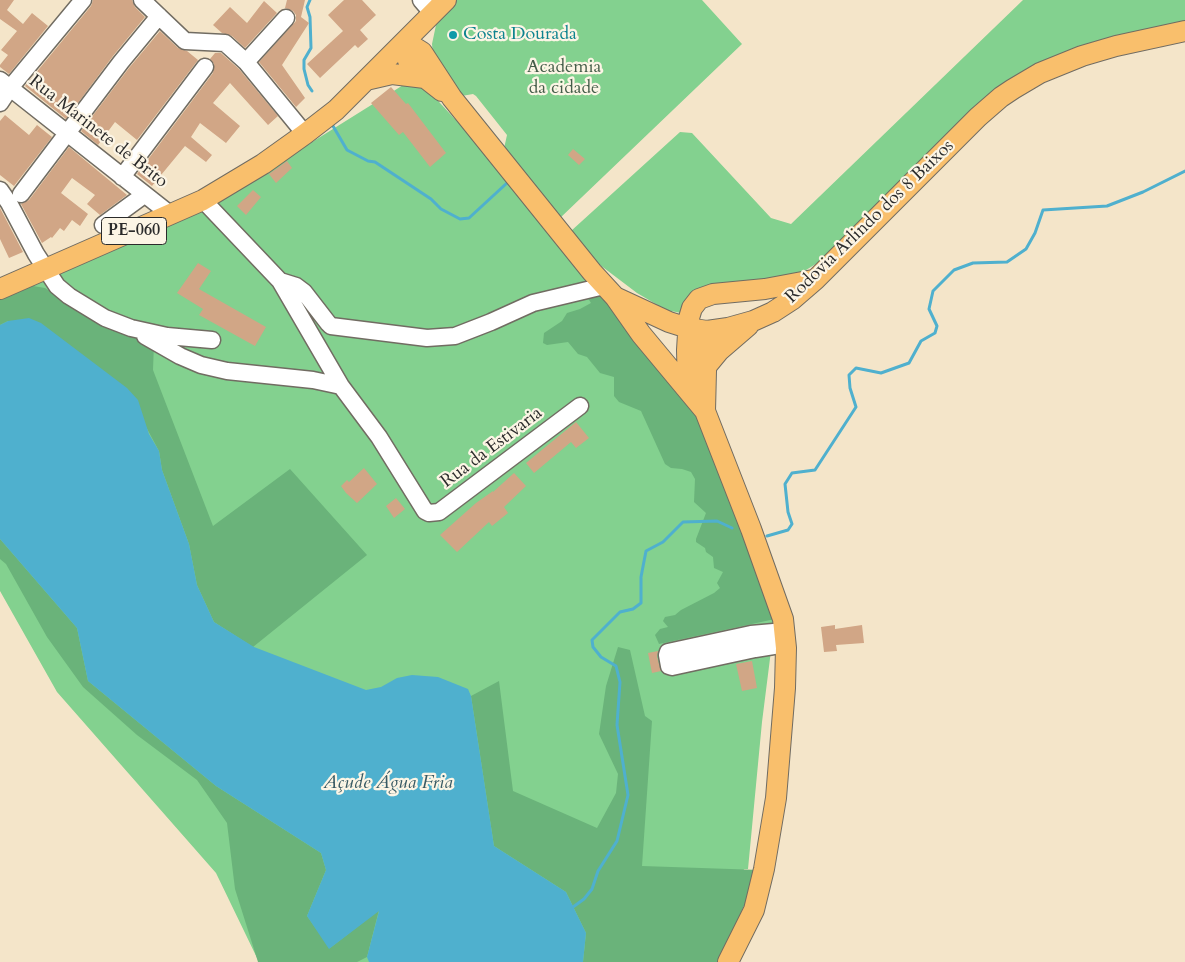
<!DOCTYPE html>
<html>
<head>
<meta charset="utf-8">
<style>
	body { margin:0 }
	canvas { display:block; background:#f4e5c9 }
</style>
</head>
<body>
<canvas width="1185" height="962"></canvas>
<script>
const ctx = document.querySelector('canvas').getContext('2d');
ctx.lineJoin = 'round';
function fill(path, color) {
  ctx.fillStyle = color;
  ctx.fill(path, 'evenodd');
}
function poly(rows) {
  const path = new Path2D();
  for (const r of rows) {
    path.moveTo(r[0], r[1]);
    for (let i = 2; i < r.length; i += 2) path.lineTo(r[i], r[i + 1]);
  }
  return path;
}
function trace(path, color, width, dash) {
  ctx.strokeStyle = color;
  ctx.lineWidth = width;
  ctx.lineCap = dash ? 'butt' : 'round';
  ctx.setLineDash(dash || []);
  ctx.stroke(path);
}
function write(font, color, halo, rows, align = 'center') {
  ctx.font = font + ' Cardo,serif';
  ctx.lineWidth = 4.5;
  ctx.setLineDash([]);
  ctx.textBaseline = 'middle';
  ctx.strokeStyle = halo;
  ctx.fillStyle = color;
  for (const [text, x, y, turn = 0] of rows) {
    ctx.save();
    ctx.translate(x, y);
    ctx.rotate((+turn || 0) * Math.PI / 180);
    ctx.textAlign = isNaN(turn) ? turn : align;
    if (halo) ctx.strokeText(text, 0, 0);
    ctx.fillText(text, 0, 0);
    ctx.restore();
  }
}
const green = poly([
	[453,0,702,0,742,44,559,219,503,153,507,135,476,96,473,94,456,97,433,55,432,44,436,25],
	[1023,0,1185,0,1185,24,1065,54,827,257,798,275,681,313,666,310,637,293,600,265,571,231,680,132,692,133,771,218,791,224],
	[416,77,561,234,704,425,775,619,762,722,748,869,744,869,710,962,259,962,216,873,57,692,0,591,0,294,285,159]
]);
const forest = poly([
	[33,286,45,288,82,312,154,343,153,370,213,526,290,469,367,555,253,647,214,622,197,585,189,544,162,470,159,451,145,425,8,321,0,325,0,300],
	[598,292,650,356,704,426,775,619,659,644,655,635,660,629,668,627,663,621,665,617,675,615,681,610,714,593,720,588,717,583,723,572,714,568,713,557,706,552,705,548,696,542,696,539,706,513,694,502,695,479,691,472,682,469,671,468,665,464,641,411,619,402,614,396,614,377,600,373,587,357,578,354,568,342,547,345,543,343,544,333,562,321,567,313,580,309,591,303,586,295],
	[0,539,77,628,88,681,216,786,321,853,326,870,307,916,330,948,379,910,367,957,357,962,258,962,235,889,227,823,197,780,137,735,83,687,47,637,6,564,0,559],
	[618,647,630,650,645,716,652,721,642,866,760,870,719,962,583,962,586,933,566,892,494,846,471,696,499,681,513,791,597,828,616,793,618,774,599,734,606,686]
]);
const water = poly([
	[29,318,41,323,127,388,138,400,149,434,159,451,162,470,189,544,197,585,214,622,254,647,366,690,381,687,397,678,412,675,438,677,468,689,471,696,494,846,566,892,586,933,583,962,369,962,367,957,379,911,329,949,307,916,326,870,321,853,216,786,88,681,77,628,0,539,0,325,8,321]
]);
const stream = poly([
	[310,0,307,7,310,17,311,48,304,60,304,69,308,85,312,91],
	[333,126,347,150,368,161,375,162,431,199,441,209,460,219,469,218,507,183],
	[767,536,788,530,792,524,788,512,785,484,792,473,815,470,856,407,850,388,849,375,856,368,881,373,909,363,921,341,935,333,937,326,929,309,933,291,954,270,973,263,1007,262,1026,249,1035,233,1043,210,1107,206,1143,192,1185,171],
	[573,907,584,899,592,889,598,871,617,841,628,795,617,725,620,682,616,666,601,657,593,647,592,640,620,612,633,609,641,603,641,577,646,551,663,542,683,522,717,521,732,528]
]);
const building = poly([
	[0,0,14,0,7,10,23,24,32,13,48,26,9,74,0,67,0,65,8,55,1,50,17,31,0,19],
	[93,0,132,0,135,7,145,17,113,56,66,119,25,86,91,6],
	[287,0,305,0,301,17,309,23,282,65,305,98,296,107,259,62,296,21,296,15,293,11,285,8],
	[344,0,362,0,376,15,360,30,368,39,358,48,355,45,320,78,307,64,343,31,328,15],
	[264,1,277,13,245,48,232,36,222,33,213,25,230,7,247,23],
	[160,31,178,48,187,51,198,60,137,140,115,122,98,145,81,131,129,68],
	[215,53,221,53,239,69,278,116,268,125,230,83,213,103,240,126,226,143,200,123,191,137,212,155,206,162,185,146,152,186,137,174,213,73,214,64,210,59],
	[391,87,406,104,408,103,446,153,430,167,403,132,399,135,371,103],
	[5,115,29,135,37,125,52,137,14,186,0,175,0,121],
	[69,147,127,195,100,215,87,204,95,195,72,178,61,193,88,214,80,226,72,220,64,231,60,228,52,238,51,237,42,243,21,204,29,200],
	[573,149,585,159,579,165,568,155],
	[287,161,292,168,276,183,269,174],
	[253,190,261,197,246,215,237,206],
	[0,208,23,252,9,258,0,239],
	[198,263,211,271,199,289,266,327,255,346,199,315,203,309,177,293],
	[576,422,589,438,576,448,571,442,534,473,526,463],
	[364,468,377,484,357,503,346,493,341,486,347,480,349,482],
	[514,473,526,486,504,507,508,513,492,526,489,522,457,552,440,535,476,503,493,491,493,492],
	[396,498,405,509,394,518,386,506],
	[835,625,835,629,862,625,864,643,836,645,837,651,824,652,821,627],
	[658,651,657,657,661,671,652,673,648,653],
	[752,661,757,688,742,691,736,664]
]);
const minor = poly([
	[142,0,185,41,225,43,246,62,305,134],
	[421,0,433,14],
	[246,62,286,18],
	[0,80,171,215],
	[0,103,10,88,83,0],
	[122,177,205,67],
	[0,190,9,203,36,254,57,286,69,296,105,318,131,328,167,336,212,340],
	[21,194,121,62,159,16],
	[203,200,280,281,341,386,379,437,425,511,429,513,439,512,580,406],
	[103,225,144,195],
	[280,281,296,286,304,292,328,323,331,326,427,338,455,336,491,322,533,303,604,286],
	[145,336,180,356,201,365,227,371,313,380,341,386],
	[785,631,751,634,668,652,667,655,669,666,672,667,755,649,786,644]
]);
const major = poly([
	[402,45,414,47,422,52,452,98,592,272,615,297,669,322,688,328,707,331,728,328,753,321,773,312,793,299,815,280,978,117,1001,97,1013,89,1040,73,1082,56,1116,46,1185,31],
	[402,45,409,63,419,73,442,91],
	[366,80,392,74,425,78],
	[0,289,203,200,263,164,305,134,336,110,446,0],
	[615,297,641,334,705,411,751,529,783,619,786,648,785,688,776,798,764,869,754,910,728,962],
	[705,368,719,351,748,326],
	[688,390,687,350,689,318,692,308,699,299,713,294,765,289,813,280],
	[705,411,707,331]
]);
const markers = [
	[453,35,5,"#0f9aa8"]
];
const shields = [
	[134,231,65]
];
const shieldNames = [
	["PE-060",134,231]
];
const cultureNames = [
	["Costa Dourada",463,35]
];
const parkNames = [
	["Academia",564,68],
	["da cidade",564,89]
];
const streetNames = [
	["Rua Marinete de Brito",98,132,38],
	["Rodovia Arlindo dos 8 Baixos",870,222,-44],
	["Rua da Estivaria",492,448,-37]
];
const waterNames = [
	["Açude Água Fria",388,784]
];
fill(green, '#83d18f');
fill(forest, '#6ab37a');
fill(water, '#4fb0ce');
trace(stream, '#4fb0ce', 3);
fill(building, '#d1a686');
trace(minor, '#716c62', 19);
trace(major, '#716c62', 22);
trace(minor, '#fff', 16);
trace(major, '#f9bf6c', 20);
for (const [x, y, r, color] of markers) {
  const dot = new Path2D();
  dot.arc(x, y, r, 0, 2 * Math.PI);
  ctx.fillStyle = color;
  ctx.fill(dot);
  trace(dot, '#fcf5e5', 2);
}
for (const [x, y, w] of shields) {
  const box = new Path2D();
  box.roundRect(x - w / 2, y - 13.5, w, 27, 4);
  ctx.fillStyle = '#fcf5e5';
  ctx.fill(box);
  trace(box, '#2b2b2b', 1);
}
write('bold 16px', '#2b2b2b', null, shieldNames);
write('18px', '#0d838f', '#fcf5e5', cultureNames, 'left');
write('18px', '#455d49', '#fcf5e5', parkNames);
write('18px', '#2b2b2b', '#fcf5e5', streetNames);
write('italic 19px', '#385a64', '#fcf5e5', waterNames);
</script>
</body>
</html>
